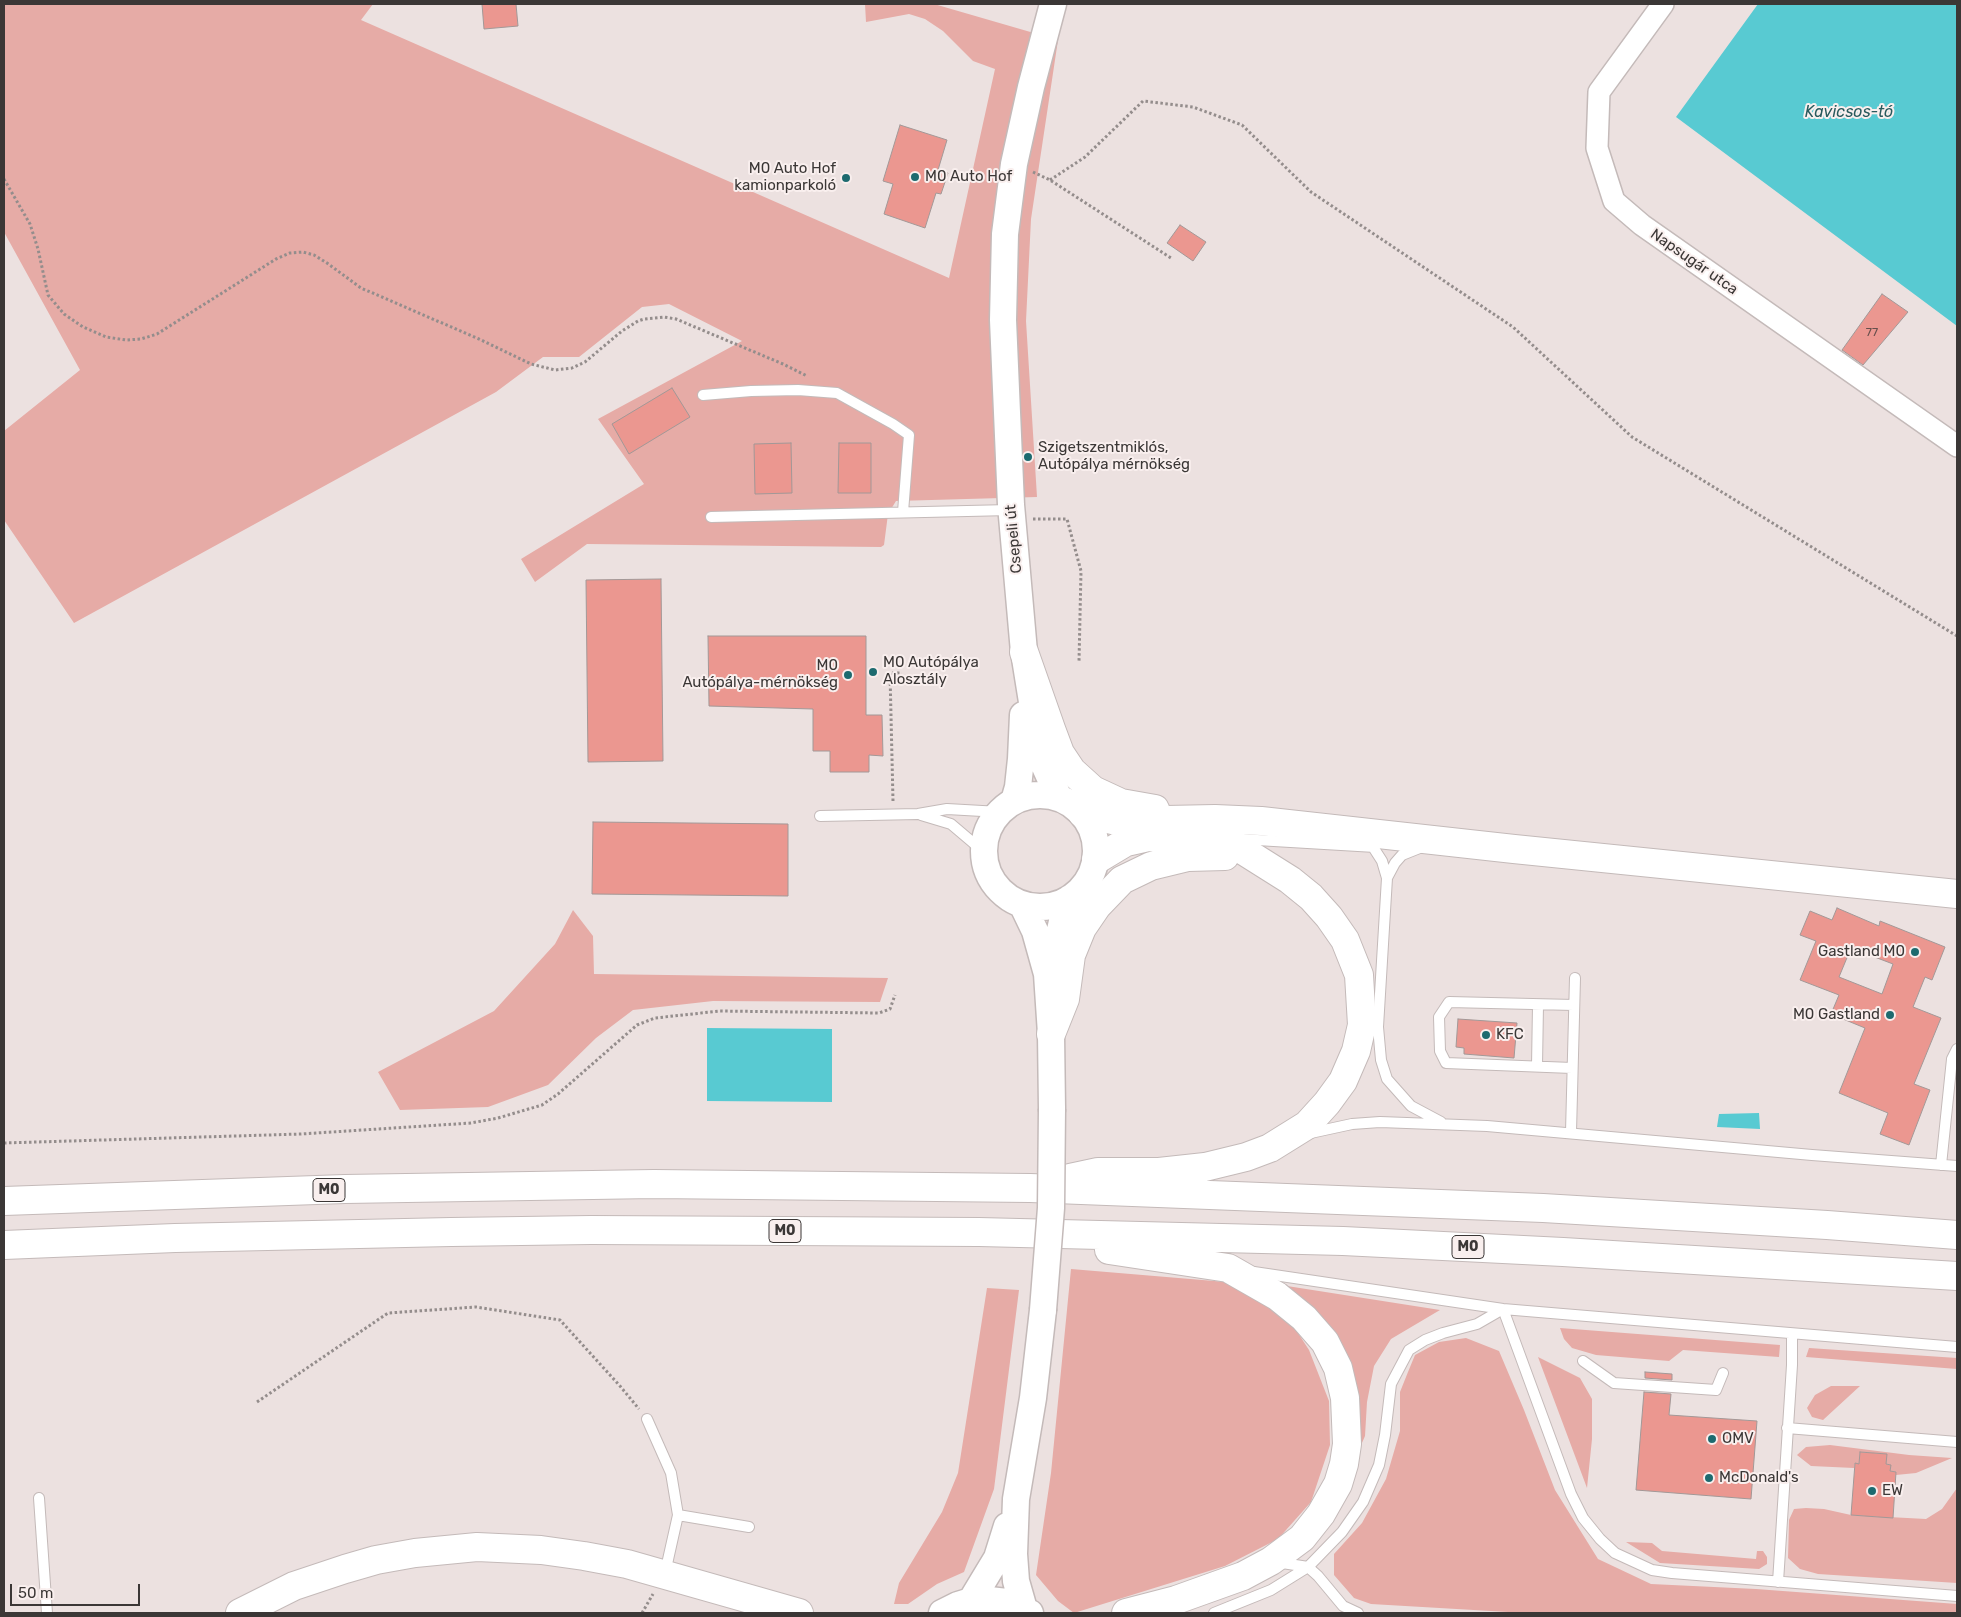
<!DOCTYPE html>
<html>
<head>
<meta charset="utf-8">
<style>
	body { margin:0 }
	#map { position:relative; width:1961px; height:1617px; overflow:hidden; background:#ece1e0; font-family:Rubik,sans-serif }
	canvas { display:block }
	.frame { position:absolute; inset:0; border:5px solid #3b3736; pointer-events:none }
	.scale { position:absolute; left:10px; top:1584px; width:130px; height:22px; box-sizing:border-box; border:2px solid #3b3736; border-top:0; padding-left:6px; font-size:15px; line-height:18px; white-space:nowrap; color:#3b3736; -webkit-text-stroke:4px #f9efee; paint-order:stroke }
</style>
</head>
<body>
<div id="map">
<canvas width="1961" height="1617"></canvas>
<div class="frame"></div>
<div class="scale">50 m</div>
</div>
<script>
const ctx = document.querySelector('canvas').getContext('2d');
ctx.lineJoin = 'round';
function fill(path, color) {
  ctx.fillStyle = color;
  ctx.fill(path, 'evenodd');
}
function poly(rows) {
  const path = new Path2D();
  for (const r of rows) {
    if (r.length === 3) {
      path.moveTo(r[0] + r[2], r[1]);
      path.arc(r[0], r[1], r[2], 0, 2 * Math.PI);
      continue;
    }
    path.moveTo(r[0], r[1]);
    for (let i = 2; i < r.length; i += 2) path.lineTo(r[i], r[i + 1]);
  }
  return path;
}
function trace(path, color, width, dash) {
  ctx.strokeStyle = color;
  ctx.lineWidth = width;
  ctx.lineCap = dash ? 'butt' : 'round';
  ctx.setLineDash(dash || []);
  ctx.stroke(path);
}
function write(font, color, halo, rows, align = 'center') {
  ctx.font = font + ' Rubik,sans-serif';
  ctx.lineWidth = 4;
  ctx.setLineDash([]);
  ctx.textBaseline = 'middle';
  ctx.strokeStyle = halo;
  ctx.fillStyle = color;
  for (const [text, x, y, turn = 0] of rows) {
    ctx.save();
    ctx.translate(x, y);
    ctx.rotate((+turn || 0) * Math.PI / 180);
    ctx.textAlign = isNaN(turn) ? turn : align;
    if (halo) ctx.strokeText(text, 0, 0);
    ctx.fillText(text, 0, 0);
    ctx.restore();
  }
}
const green = poly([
	[4,4,373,4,361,20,949,278,995,69,973,61,943,31,925,19,909,14,866,22,865,4,934,4,1058,40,1031,219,1026,321,1037,497,896,501,888,514,884,545,881,547,587,544,535,582,521,559,644,484,598,419,742,341,669,304,642,307,579,357,543,357,496,392,74,623,4,520,4,431,80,370,4,232],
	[573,910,593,936,594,974,888,978,880,1002,713,1001,633,1010,596,1038,548,1085,488,1107,400,1110,378,1072,494,1011,555,944],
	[1071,1269,1238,1283,1287,1316,1309,1350,1329,1401,1330,1445,1311,1502,1278,1539,1225,1566,1074,1613,1058,1601,1036,1575,1051,1473],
	[1287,1286,1440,1310,1391,1339,1374,1366,1367,1402,1365,1436,1351,1468,1319,1316],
	[987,1288,1019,1290,994,1489,964,1572,937,1584,908,1604,894,1604,899,1583,942,1512,958,1473],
	[1560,1328,1780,1345,1779,1357,1683,1350,1669,1361,1596,1355,1572,1348,1564,1339],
	[1466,1338,1499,1351,1524,1410,1555,1490,1598,1559,1651,1584,1756,1589,1957,1604,1957,1613,1525,1613,1371,1604,1354,1598,1334,1575,1334,1554,1362,1523,1386,1479,1400,1431,1400,1392,1408,1372,1415,1355,1439,1342],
	[1809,1348,1957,1358,1957,1369,1806,1357],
	[1538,1357,1580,1378,1592,1399,1592,1439,1587,1488],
	[1831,1386,1860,1386,1823,1420,1812,1417,1807,1408,1815,1395],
	[1830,1445,1909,1455,1952,1458,1916,1473,1896,1475,1896,1472,1890,1471,1890,1465,1886,1464,1886,1454,1860,1452,1859,1464,1855,1463,1854,1468,1811,1466,1797,1455,1806,1447],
	[1957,1488,1957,1583,1818,1574,1800,1569,1788,1558,1789,1520,1794,1509,1806,1508,1824,1509,1851,1515,1926,1519,1942,1509],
	[1626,1542,1652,1543,1662,1551,1756,1559,1757,1551,1763,1551,1767,1557,1767,1564,1759,1569,1660,1563]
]);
const water = poly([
	[1758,4,1957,4,1957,326,1676,117],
	[707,1028,832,1029,832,1102,707,1101],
	[1759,1113,1760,1129,1717,1127,1719,1114]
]);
const building = poly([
	[482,4,516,4,518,26,484,29,482,4],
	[900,125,947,140,938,170,948,173,941,194,936,193,925,228,884,214,893,184,883,181,900,125],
	[1180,225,1206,242,1193,261,1167,243,1180,225],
	[1882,294,1908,312,1863,365,1842,350,1882,294],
	[672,388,690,417,629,454,612,424,672,388],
	[791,443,792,493,755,494,754,444,791,443],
	[839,443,871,443,871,493,838,493,839,443],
	[661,579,663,761,588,762,586,580,661,579],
	[708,636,866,636,866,715,882,715,883,756,869,755,869,772,830,772,830,751,813,751,813,709,709,706,708,636],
	[593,822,788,824,788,896,592,894,593,822],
	[1837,908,1879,926,1880,921,1945,947,1932,980,1925,977,1913,1007,1941,1018,1914,1084,1930,1090,1909,1145,1880,1134,1888,1113,1839,1093,1865,1028,1831,1014,1839,995,1800,980,1816,941,1800,935,1810,911,1832,920,1837,908],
	[1851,948,1893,964,1882,994,1839,977,1851,948],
	[1458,1019,1517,1023,1514,1058,1464,1054,1464,1048,1456,1047,1458,1019],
	[1645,1372,1672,1374,1672,1380,1645,1378,1645,1372],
	[1644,1392,1671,1394,1669,1415,1757,1421,1751,1499,1636,1490,1644,1392],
	[1860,1452,1887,1454,1886,1464,1891,1465,1890,1471,1896,1472,1893,1518,1851,1515,1855,1463,1859,1464,1860,1452]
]);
const path = poly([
	[1033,172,1050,180,1171,258],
	[4,179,30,224,38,249,48,295,64,314,83,327,106,337,126,340,141,339,157,334,276,259,290,253,303,252,314,255,327,263,361,288,479,339,531,364,555,370,572,368,585,362,622,331,638,321,644,319,664,317,676,319,783,364,807,376],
	[1050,180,1085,157,1143,101,1193,107,1242,125,1311,192,1513,327,1632,437,1957,636],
	[1033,519,1067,519,1081,571,1079,662],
	[893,801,890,673,902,673],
	[4,1143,301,1134,471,1123,498,1118,542,1105,558,1094,637,1025,655,1018,720,1011,879,1013,890,1009,895,995],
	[257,1402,388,1313,476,1307,560,1320,620,1386,639,1409],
	[642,1613,653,1594]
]);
const service = poly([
	[703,395,751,391,798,390,837,393,893,424,909,435,903,512],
	[711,517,1010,510],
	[921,815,951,824,984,852],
	[820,816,918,814,947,809,1000,812],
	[1364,838,1373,847,1382,861,1387,878,1378,1027,1381,1060,1387,1079,1411,1106,1441,1122],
	[1240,839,1375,847],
	[1387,878,1395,863,1402,855,1422,847],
	[1537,1066,1538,1005],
	[1572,1068,1446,1063,1440,1051,1439,1017,1449,1002,1574,1005],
	[1571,1132,1575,978],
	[1306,1134,1352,1124,1380,1122,1487,1126,1812,1155,1957,1166],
	[1941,1165,1952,1059,1957,1049],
	[1254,1272,1503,1309,1957,1347],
	[1503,1309,1571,1494,1583,1518,1600,1539,1615,1553,1652,1570,1672,1573,1957,1596],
	[1583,1361,1614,1383,1716,1390,1723,1373],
	[647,1419,671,1473,678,1515,665,1573],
	[1787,1428,1957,1442],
	[39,1498,47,1613],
	[678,1515,749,1527],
	[1276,1562,1308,1567,1318,1576,1343,1606,1358,1613],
	[1778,1582,1792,1365,1792,1334],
	[1214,1613,1271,1590,1308,1567,1342,1532,1363,1502,1379,1465,1385,1435,1391,1384,1409,1350,1425,1340,1443,1333,1477,1324,1503,1309]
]);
const minor = poly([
	[1663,4,1599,92,1597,148,1614,201,1642,225,1957,446]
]);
const tertiary = poly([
	[1053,4,1031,87,1014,164,1005,234,1003,320,1011,505,1024,652,1041,758,1059,798],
	[1040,851,56],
	[1014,801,1018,787,1021,759,1023,715],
	[1022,904,1035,931,1047,974,1051,1034,1052,1109],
	[1055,978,1058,939,1064,913,1070,898],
	[971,1601,997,1558,1007,1526],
	[1024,1609,1016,1581,1014,1554,1016,1499,1033,1398,1043,1310],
	[942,1613,958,1605,971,1601,989,1600,1007,1602,1030,1613]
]);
const secondary = poly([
	[240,1613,294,1586,345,1569,376,1560,415,1553,477,1547,541,1550,584,1556,627,1564,799,1613]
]);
const trunk = poly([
	[1024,652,1051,729,1060,753,1072,771,1093,790,1121,803,1155,809],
	[1082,813,1117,821,1215,819,1261,821,1514,849,1957,894],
	[1051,1034,1065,999,1071,955,1082,928,1097,906,1122,880,1151,866,1188,857,1225,856],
	[1070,1178,1098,1172,1159,1172,1205,1167,1246,1157,1270,1148,1307,1125,1327,1103,1343,1081,1356,1051,1362,1025,1359,975,1345,940,1329,917,1311,897,1290,880,1236,846,1190,838,1148,837,1126,842,1096,860],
	[4,1201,345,1189,654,1184,1030,1188,1543,1208,1827,1225,1957,1235],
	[4,1245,175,1238,451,1232,591,1230,979,1232,1343,1241,1563,1252,1957,1276],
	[1109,1250,1228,1268,1277,1296,1304,1318,1325,1342,1338,1368,1345,1398,1347,1444,1344,1464,1338,1484,1321,1514,1302,1538,1271,1561,1243,1576,1176,1600,1126,1613]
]);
const tertiaryBridge = poly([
	[1043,1310,1051,1208,1052,1109]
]);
const markers = [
	[915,177,5,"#1d6a6f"],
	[846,178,5,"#1d6a6f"],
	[1028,457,5,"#1d6a6f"],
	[873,672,5,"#1d6a6f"],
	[848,675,5,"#1d6a6f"],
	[1915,952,5,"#1d6a6f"],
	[1890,1015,5,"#1d6a6f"],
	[1486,1035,5,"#1d6a6f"],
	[1712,1439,5,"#1d6a6f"],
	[1709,1478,5,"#1d6a6f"],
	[1872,1491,5,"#1d6a6f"]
];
const numberNames = [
	["77",1872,333]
];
const shields = [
	[329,1190,32],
	[785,1231,32],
	[1468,1247,32]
];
const shieldNames = [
	["M0",329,1190],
	["M0",785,1231],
	["M0",1468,1247]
];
const poiNames = [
	["M0 Auto Hof",836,169,"right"],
	["kamionparkoló",836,186,"right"],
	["M0 Auto Hof",925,177],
	["Szigetszentmiklós,",1038,448],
	["Autópálya mérnökség",1038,465],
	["M0 Autópálya",883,663],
	["Alosztály",883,680],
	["M0",838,666,"right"],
	["Autópálya-mérnökség",838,683,"right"],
	["Gastland M0",1905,952,"right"],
	["M0 Gastland",1880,1015,"right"],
	["KFC",1496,1035],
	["OMV",1722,1439],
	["McDonald's",1719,1478],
	["EW",1882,1491]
];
const streetNames = [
	["Napsugár utca",1694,262,35],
	["Csepeli út",1014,539,-95]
];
const waterNames = [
	["Kavicsos-tó",1849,112]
];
fill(green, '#e6aba6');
fill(water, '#58cad2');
fill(building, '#eb9790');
trace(building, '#a29897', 1);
trace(service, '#c4bab9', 12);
trace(minor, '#c4bab9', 24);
trace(tertiary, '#c4bab9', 29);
trace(secondary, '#c4bab9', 30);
trace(trunk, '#c4bab9', 30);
trace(path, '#948d8c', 3, [2.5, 2.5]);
trace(service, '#fff', 10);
trace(minor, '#fff', 21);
trace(tertiary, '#fff', 26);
trace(secondary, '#fff', 28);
trace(trunk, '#fff', 28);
trace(tertiaryBridge, '#c4bab9', 29, []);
trace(tertiaryBridge, '#fff', 26);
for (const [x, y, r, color] of markers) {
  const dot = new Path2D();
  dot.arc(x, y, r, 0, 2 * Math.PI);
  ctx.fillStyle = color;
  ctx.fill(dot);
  trace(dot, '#f9efee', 2);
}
write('12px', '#674f4c', null, numberNames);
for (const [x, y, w] of shields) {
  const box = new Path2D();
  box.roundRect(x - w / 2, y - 11.5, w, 23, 4);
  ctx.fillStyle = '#f9efee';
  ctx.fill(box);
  trace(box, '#3b3736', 1);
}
write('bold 14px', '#3b3736', null, shieldNames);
write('15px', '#3b3736', '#f9efee', poiNames, 'left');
write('15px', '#3b3736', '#f9efee', streetNames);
write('italic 16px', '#295a5d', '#f9efee', waterNames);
</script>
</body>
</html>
